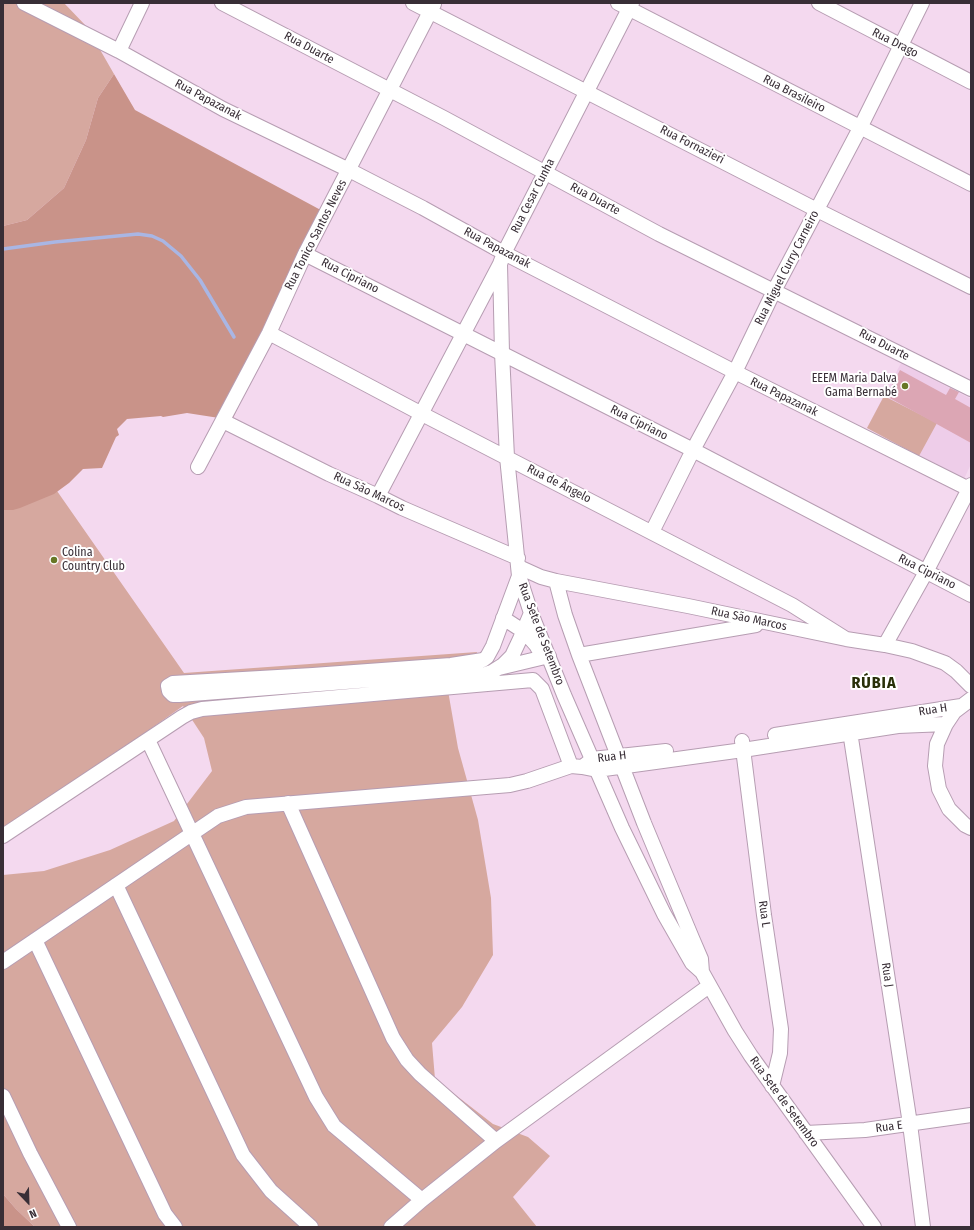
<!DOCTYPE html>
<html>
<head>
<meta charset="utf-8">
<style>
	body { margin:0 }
	#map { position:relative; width:974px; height:1230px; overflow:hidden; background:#f4d9ef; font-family:"Fira Sans Condensed",sans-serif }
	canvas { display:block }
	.frame { position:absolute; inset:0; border:4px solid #382e36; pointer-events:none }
	.north { position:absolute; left:8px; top:1182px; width:40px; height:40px; -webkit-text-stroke:3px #fff; paint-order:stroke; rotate:157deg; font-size:11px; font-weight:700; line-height:16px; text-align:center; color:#382e36 }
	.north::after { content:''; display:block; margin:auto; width:14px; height:18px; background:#382e36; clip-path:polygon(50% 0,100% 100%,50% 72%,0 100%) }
</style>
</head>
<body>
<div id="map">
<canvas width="974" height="1230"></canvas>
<div class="frame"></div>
<div class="north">N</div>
</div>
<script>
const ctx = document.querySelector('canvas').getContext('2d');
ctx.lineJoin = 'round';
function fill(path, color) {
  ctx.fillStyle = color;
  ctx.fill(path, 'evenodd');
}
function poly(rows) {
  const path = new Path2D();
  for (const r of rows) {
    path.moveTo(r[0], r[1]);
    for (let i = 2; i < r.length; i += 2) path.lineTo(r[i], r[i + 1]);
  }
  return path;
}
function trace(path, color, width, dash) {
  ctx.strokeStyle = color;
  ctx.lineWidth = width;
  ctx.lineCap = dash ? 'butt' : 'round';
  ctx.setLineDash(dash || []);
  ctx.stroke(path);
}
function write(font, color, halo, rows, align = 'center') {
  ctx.font = font + ' "Fira Sans Condensed",sans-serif';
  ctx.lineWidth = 4;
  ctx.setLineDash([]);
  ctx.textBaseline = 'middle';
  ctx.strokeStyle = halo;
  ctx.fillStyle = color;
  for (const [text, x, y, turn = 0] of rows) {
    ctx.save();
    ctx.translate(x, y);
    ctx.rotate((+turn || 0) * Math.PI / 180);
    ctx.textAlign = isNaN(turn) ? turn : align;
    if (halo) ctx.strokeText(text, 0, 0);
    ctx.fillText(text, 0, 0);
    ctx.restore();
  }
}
const built = poly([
	[901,363,971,399,971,464,964,479,867,428]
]);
const green = poly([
	[3,3,64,3,87,27,114,74,98,98,86,140,64,188,27,220,3,226],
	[884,396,937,423,919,456,867,428],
	[34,458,184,673,477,652,472,680,447,685,458,748,478,820,491,898,493,955,462,1007,432,1043,435,1079,493,1124,528,1137,550,1156,513,1197,537,1227,35,1227,16,1209,3,1194,3,875,44,871,110,850,174,821,212,771,204,738,183,706,3,833,3,468]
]);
const forest = poly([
	[114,74,135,110,330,215,232,420,187,413,163,417,161,416,127,419,117,429,119,435,116,437,102,468,83,469,69,483,54,494,20,508,13,510,3,510,3,226,27,220,64,188,86,140,98,98],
	[3,1194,16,1209,35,1227,3,1227]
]);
const stream = poly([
	[3,249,55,242,138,234,152,236,163,241,181,256,200,280,234,337]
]);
const building = poly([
	[900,370,946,395,950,388,959,392,955,399,971,408,971,443,886,396]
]);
const minor = poly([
	[24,3,119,51,223,109,349,170,423,208,504,253,735,372,971,490],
	[222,3,444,118,659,234,971,389],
	[413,3,817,210,971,287],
	[618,3,971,184],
	[819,3,971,82],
	[119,51,142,3],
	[305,254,693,450,971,595],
	[500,264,502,353,507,457,519,576,531,613,564,695,622,828,664,914,692,963,702,972,735,1031,751,1056,874,1227],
	[269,333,422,414,792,605,846,639],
	[223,421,329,474,378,496,402,508,518,558],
	[198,467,269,333,305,254,434,4],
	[378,496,500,264,504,253,632,3],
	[652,532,693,450,735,372,774,291,860,128,922,3],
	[519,567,541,577,556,581,688,606,846,639,885,645,912,651,945,663,956,671,971,686],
	[519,576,493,646,487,657,483,660,451,665,313,675,173,683,168,686,169,691,173,695,179,695,358,681,430,676,471,675,486,674,492,672,503,665,512,656,520,639,531,613],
	[556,581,565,615,579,655,644,823,692,938,701,959,702,972],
	[503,618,523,631,528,636,536,645,542,656],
	[885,645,926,572,971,485],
	[579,655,756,625],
	[499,668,549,656],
	[971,699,954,712,946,724,937,744,935,766,939,789,949,809,965,825,971,828],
	[849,725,910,1124,923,1227],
	[775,735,961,706],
	[148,740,316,1097,334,1126,422,1200],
	[742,741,764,915,781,1029,780,1053,772,1086],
	[585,765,592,759,666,751],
	[288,803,393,1038,407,1060,420,1074,496,1141],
	[3,836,182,717,191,712,202,709,533,680,542,689,571,766],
	[116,885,243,1155,271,1191,311,1227],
	[35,940,165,1214,175,1227],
	[3,962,218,816,246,807,510,785,527,781,571,766,582,767,597,770,743,750,898,726,946,724],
	[3,1096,30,1153,69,1227],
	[806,1133,865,1130,971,1115],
	[391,1227,422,1200,496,1141,709,986]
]);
const markers = [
	[905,386,4,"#677725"],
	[54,560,4,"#677725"]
];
const streetNames = [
	["Rua Drago",895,43,27],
	["Rua Duarte",309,48,28],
	["Rua Brasileiro",794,94,27],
	["Rua Papazanak",208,100,28],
	["Rua Fornazieri",692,145,27],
	["Rua Cesar Cunha",533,196,-63],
	["Rua Duarte",595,199,28],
	["Rua Tonico Santos Neves",316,235,-63],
	["Rua Papazanak",497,248,28],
	["Rua Miguel Curry Carneiro",787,268,-63],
	["Rua Cipriano",350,276,27],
	["Rua Duarte",884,345,27],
	["Rua Papazanak",784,397,26],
	["Rua Cipriano",639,423,27],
	["Rua de Ângelo",559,484,27],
	["Rua São Marcos",369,492,25],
	["Rua Cipriano",927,572,27],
	["Rua São Marcos",749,619,12],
	["Rua Sete de Setembro",541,634,69],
	["Rua H",933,710,-9],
	["Rua H",612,757,-7],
	["Rua L",764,914,82],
	["Rua J",887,975,81],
	["Rua Sete de Setembro",784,1102,54],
	["Rua E",889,1127,-7]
];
const poiNames = [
	["EEEM Maria Dalva",897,379],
	["Gama Bernabé",897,393],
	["Colina",62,553,"left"],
	["Country Club",62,567,"left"]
];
const districtNames = [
	["RÚBIA",874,684]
];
fill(built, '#eecde9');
fill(green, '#d6a89f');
fill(forest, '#c99389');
trace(stream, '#a9b6e4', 3.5);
fill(building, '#dca6b4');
trace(minor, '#b69db2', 16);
trace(minor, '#fff', 14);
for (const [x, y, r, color] of markers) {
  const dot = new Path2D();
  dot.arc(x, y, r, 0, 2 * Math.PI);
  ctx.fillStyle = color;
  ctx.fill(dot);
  trace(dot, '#fff', 1.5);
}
write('12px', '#382e36', '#fff', streetNames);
write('12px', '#382e36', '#fff', poiNames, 'right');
ctx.letterSpacing = '1px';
write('bold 16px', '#282f08', '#fff', districtNames);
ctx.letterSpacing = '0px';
</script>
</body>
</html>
